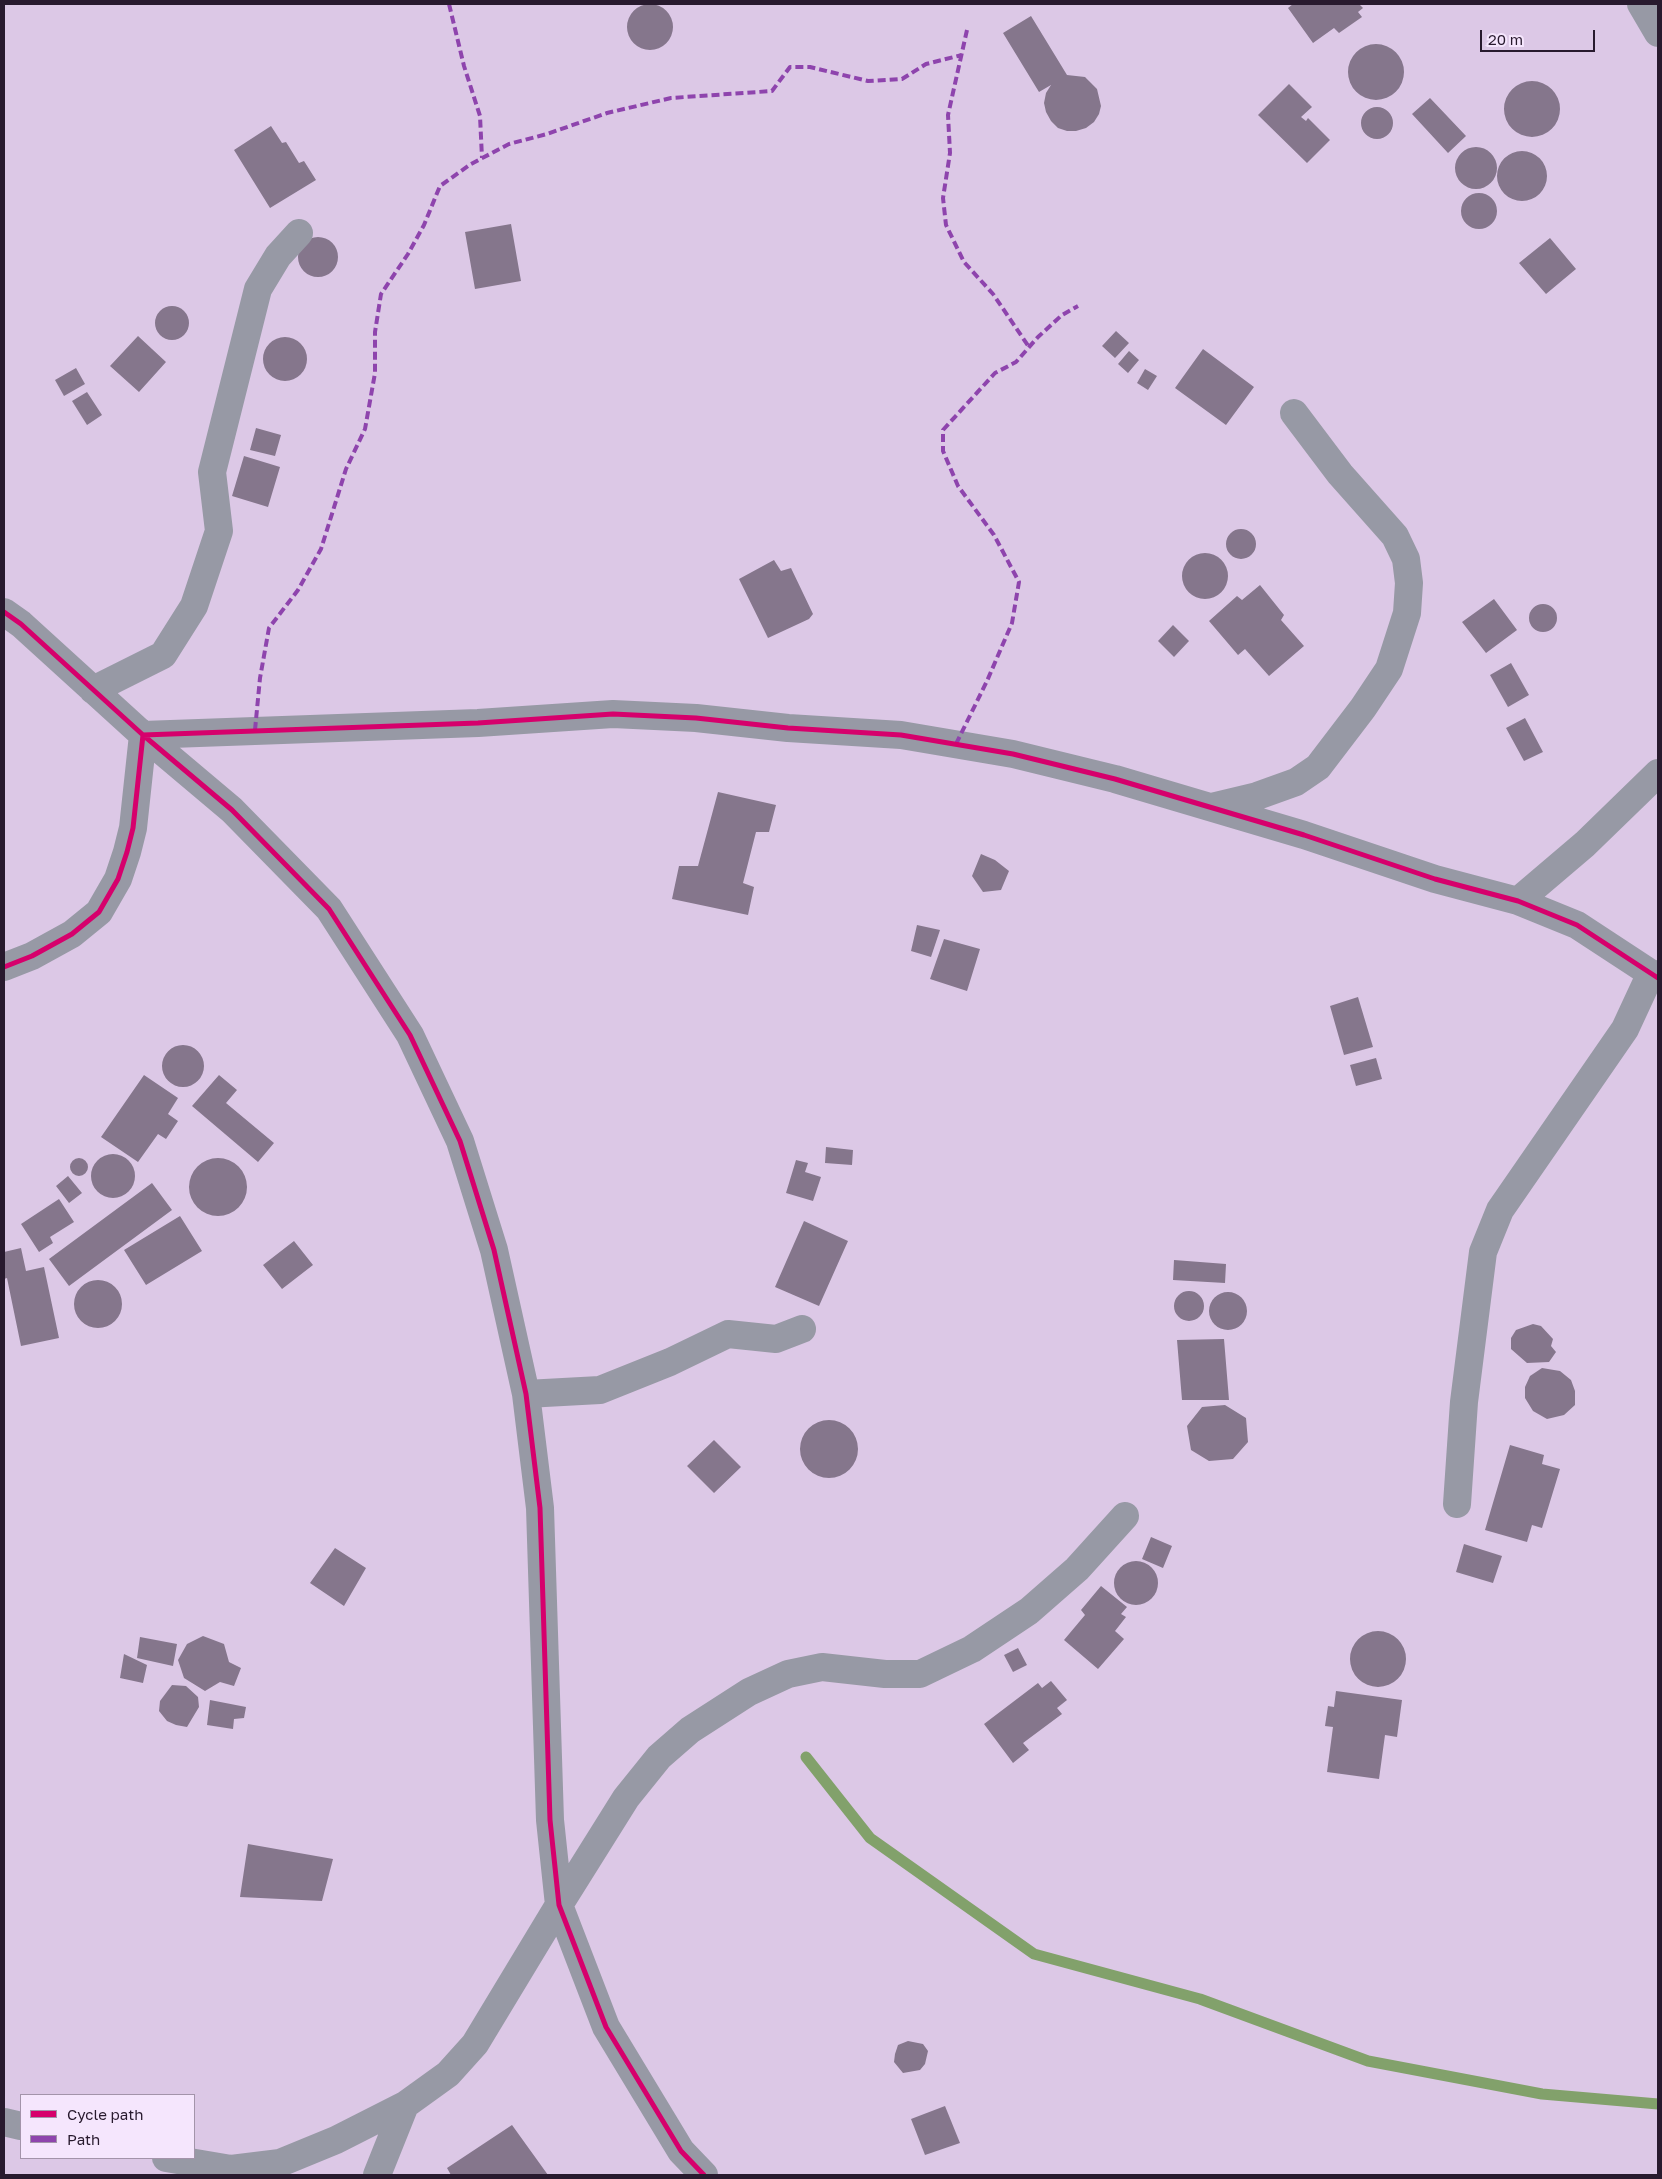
<!DOCTYPE html>
<html>
<head>
<meta charset="utf-8">
<style>
	body { margin:0 }
	#map { position:relative; width:1662px; height:2179px; overflow:hidden; background:#dcc8e6; font-family:"Golos Text",sans-serif }
	canvas { display:block }
	.frame { position:absolute; inset:0; border:5px solid #281a2e; pointer-events:none }
	.legend { position:absolute; left:20px; top:2094px; width:175px; height:65px; box-sizing:border-box; background:#f5e6fd; border:1px solid #a394aa; margin:0; padding:6px 9px; list-style:none; font-size:15px; color:#281a2e }
	.legend li { display:flex; align-items:center; gap:10px; height:25px }
	.legend b { width:25px; border:1px solid #a394aa }
	.scale { position:absolute; left:1480px; top:30px; width:115px; height:22px; box-sizing:border-box; border:2px solid #281a2e; border-top:0; padding-left:6px; font-size:15px; line-height:18px; white-space:nowrap; color:#281a2e; -webkit-text-stroke:4px #f5e6fd; paint-order:stroke }
</style>
</head>
<body>
<div id="map">
<canvas width="1662" height="2179"></canvas>
<div class="frame"></div>
<ul class="legend">
<li><b style="height:6px;background:#d6006c"></b>Cycle path</li>
<li><b style="height:6px;background:#8e44ad"></b>Path</li>
</ul>
<div class="scale">20 m</div>
</div>
<script>
const ctx = document.querySelector('canvas').getContext('2d');
ctx.lineJoin = 'round';
function poly(rows) {
  const path = new Path2D();
  for (const r of rows) {
    if (r.length === 3) {
      path.moveTo(r[0] + r[2], r[1]);
      path.arc(r[0], r[1], r[2], 0, 2 * Math.PI);
      continue;
    }
    path.moveTo(r[0], r[1]);
    for (let i = 2; i < r.length; i += 2) path.lineTo(r[i], r[i + 1]);
  }
  return path;
}
function trace(path, color, width, dash) {
  ctx.strokeStyle = color;
  ctx.lineWidth = width;
  ctx.lineCap = dash ? 'butt' : 'round';
  ctx.setLineDash(dash || []);
  ctx.stroke(path);
}
function fill(path, color) {
  ctx.fillStyle = color;
  ctx.fill(path, 'evenodd');
}
const stream = poly([
	[806,1757,870,1838,1034,1954,1200,1999,1368,2061,1542,2094,1658,2104]
]);
const building = poly([
	[650,27,23],
	[1293,4,1359,4,1363,8,1358,12,1362,17,1339,33,1334,28,1313,43,1288,8],
	[1031,16,1067,75,1085,77,1097,89,1101,106,1099,114,1094,122,1086,128,1076,131,1067,131,1058,128,1051,121,1046,112,1044,103,1046,93,1051,85,1039,92,1003,33],
	[1376,72,28],
	[1532,109,28],
	[1289,84,1312,107,1301,117,1306,121,1308,118,1330,140,1307,163,1258,115],
	[1430,98,1466,136,1448,153,1412,114],
	[1377,123,16],
	[271,126,282,143,286,142,299,163,304,161,316,180,270,208,234,150],
	[1476,168,21],
	[1522,176,25],
	[1479,211,18],
	[511,224,521,281,475,289,465,232],
	[318,257,20],
	[1550,238,1576,269,1546,294,1519,263],
	[172,323,17],
	[1116,331,1129,343,1115,358,1102,346],
	[138,336,166,362,139,392,110,366],
	[285,359,22],
	[1203,349,1254,387,1226,425,1175,388],
	[1129,351,1139,360,1128,373,1118,364],
	[76,368,85,384,64,396,55,380],
	[1145,369,1157,376,1148,390,1137,383],
	[87,392,102,415,87,425,72,401],
	[256,428,281,435,275,456,250,450],
	[244,456,280,467,268,507,232,496],
	[1241,544,15],
	[1205,576,23],
	[774,560,781,571,791,568,813,614,809,619,768,638,739,579],
	[1260,585,1284,615,1281,620,1304,646,1269,676,1245,649,1238,655,1209,621,1237,596,1242,600],
	[1494,599,1517,630,1486,653,1462,622],
	[1543,618,14],
	[1173,625,1189,641,1174,657,1158,641],
	[1511,663,1529,695,1508,707,1490,675],
	[1525,718,1543,752,1524,761,1506,728],
	[718,792,776,805,769,832,756,832,743,883,754,887,748,915,672,899,679,866,698,866],
	[981,854,995,860,1009,871,1001,890,983,892,972,876],
	[917,925,940,930,931,957,911,951],
	[944,939,980,949,967,991,930,979],
	[1358,997,1373,1047,1344,1055,1330,1006],
	[183,1066,21],
	[1376,1058,1382,1079,1356,1086,1350,1065],
	[144,1075,178,1098,168,1114,178,1121,166,1139,158,1134,138,1162,101,1137],
	[219,1075,237,1090,226,1103,274,1143,258,1162,192,1106],
	[826,1147,853,1150,852,1165,825,1163],
	[113,1176,22],
	[79,1167,9],
	[218,1187,29],
	[796,1160,808,1163,805,1172,821,1177,813,1201,786,1193],
	[68,1176,82,1193,69,1203,56,1186],
	[152,1183,172,1210,69,1286,49,1259],
	[59,1199,74,1222,50,1237,53,1243,39,1252,21,1224],
	[180,1216,202,1251,146,1285,124,1250],
	[804,1221,848,1241,819,1306,775,1287],
	[294,1241,313,1265,282,1289,263,1265],
	[21,1248,26,1271,44,1267,59,1338,21,1346,7,1278,4,1279,4,1252],
	[1174,1260,1226,1264,1225,1283,1173,1280],
	[98,1304,24],
	[1189,1306,15],
	[1228,1311,19],
	[1533,1324,1541,1326,1553,1339,1551,1346,1556,1352,1549,1362,1527,1363,1511,1349,1511,1338,1516,1330],
	[1224,1339,1229,1400,1182,1400,1177,1340],
	[1542,1368,1560,1371,1571,1380,1575,1391,1575,1405,1564,1415,1547,1419,1533,1411,1525,1398,1525,1387,1530,1376],
	[1225,1405,1246,1418,1248,1442,1233,1459,1209,1461,1191,1450,1187,1426,1202,1407],
	[829,1449,29],
	[714,1440,741,1467,714,1493,687,1466],
	[1510,1445,1544,1455,1542,1464,1560,1469,1542,1528,1532,1525,1527,1542,1485,1530],
	[1151,1537,1172,1546,1163,1568,1142,1559],
	[1464,1544,1502,1556,1493,1583,1456,1572],
	[335,1548,366,1568,344,1606,310,1583],
	[1136,1583,22],
	[1101,1586,1127,1607,1121,1614,1126,1617,1115,1631,1124,1639,1098,1669,1064,1640,1085,1615,1081,1610],
	[1378,1659,28],
	[203,1636,224,1644,229,1662,241,1668,234,1686,220,1682,205,1691,184,1678,178,1660,187,1644],
	[140,1637,177,1644,173,1666,137,1658],
	[1018,1648,1027,1665,1013,1672,1004,1655],
	[124,1654,147,1665,143,1683,120,1678],
	[1051,1681,1067,1700,1057,1708,1062,1714,1023,1743,1029,1750,1013,1763,984,1724,1038,1683,1042,1688],
	[172,1685,186,1686,198,1697,199,1707,187,1727,176,1725,167,1721,159,1711,160,1701],
	[1336,1691,1402,1700,1397,1737,1385,1735,1379,1779,1327,1772,1333,1727,1325,1726,1328,1706,1334,1707],
	[210,1700,246,1707,244,1718,234,1719,233,1729,207,1725],
	[248,1844,333,1859,322,1901,240,1897],
	[908,2041,923,2044,928,2051,925,2064,920,2070,903,2073,894,2062,895,2054,898,2045],
	[945,2106,960,2143,925,2155,911,2119],
	[512,2125,548,2175,451,2175,447,2168]
]);
const minor = poly([
	[1641,4,1658,33],
	[4,612,21,624,143,735,232,810,329,909,410,1035,460,1141,494,1250,526,1394,540,1508,550,1820,559,1905,606,2027,681,2151,704,2175],
	[93,690,163,655,194,606,219,531,212,472,258,289,278,256,299,233],
	[1211,807,1257,796,1296,782,1318,767,1363,708,1389,669,1407,613,1409,583,1406,559,1395,536,1340,474,1294,413],
	[1518,901,1585,844,1658,773],
	[4,967,32,956,72,934,99,912,118,879,127,852,133,828,143,735,478,723,613,714,696,718,788,728,901,735,1013,754,1115,779,1304,835,1435,879,1518,901,1577,925,1658,978],
	[526,1394,600,1390,670,1362,728,1334,776,1339,802,1329],
	[1457,1504,1464,1402,1483,1252,1500,1210,1625,1029,1651,973],
	[4,2122,21,2126],
	[166,2158,231,2169,280,2163,336,2140,405,2105,448,2074,475,2044,559,1905,626,1798,659,1757,690,1730,749,1692,788,1674,822,1667,885,1674,920,1674,972,1649,1029,1611,1077,1569,1125,1516],
	[377,2175,405,2105]
]);
const quiet = poly([
	[449,4,464,66,480,116,482,158],
	[967,30,948,115,950,153,943,198,946,225,964,262,993,294,1029,347],
	[255,730,260,678,269,628,298,590,321,549,346,469,365,429,375,373,375,332,381,294,408,254,424,225,440,186,471,164,509,144,547,134,607,113,671,98,772,91,790,67,810,67,868,81,902,79,926,64,962,55],
	[956,744,987,681,1012,623,1019,582,994,535,958,486,943,451,943,430,995,373,1016,362,1038,337,1062,315,1078,306]
]);
const cycleway = poly([
	[4,612,21,624,143,735,232,810,329,909,410,1035,460,1141,494,1250,526,1394,540,1508,550,1820,559,1905,606,2027,681,2151,704,2175],
	[4,967,32,956,72,934,99,912,118,879,127,852,133,828,143,735,478,723,613,714,696,718,788,728,901,735,1013,754,1115,779,1304,835,1435,879,1518,901,1577,925,1658,978]
]);
trace(stream, '#82a16b', 11);
fill(building, '#85768c');
trace(minor, '#9799a5', 28);
trace(quiet, '#8e44ad', 4, [8, 4]);
trace(cycleway, '#d6006c', 5);
</script>
</body>
</html>
